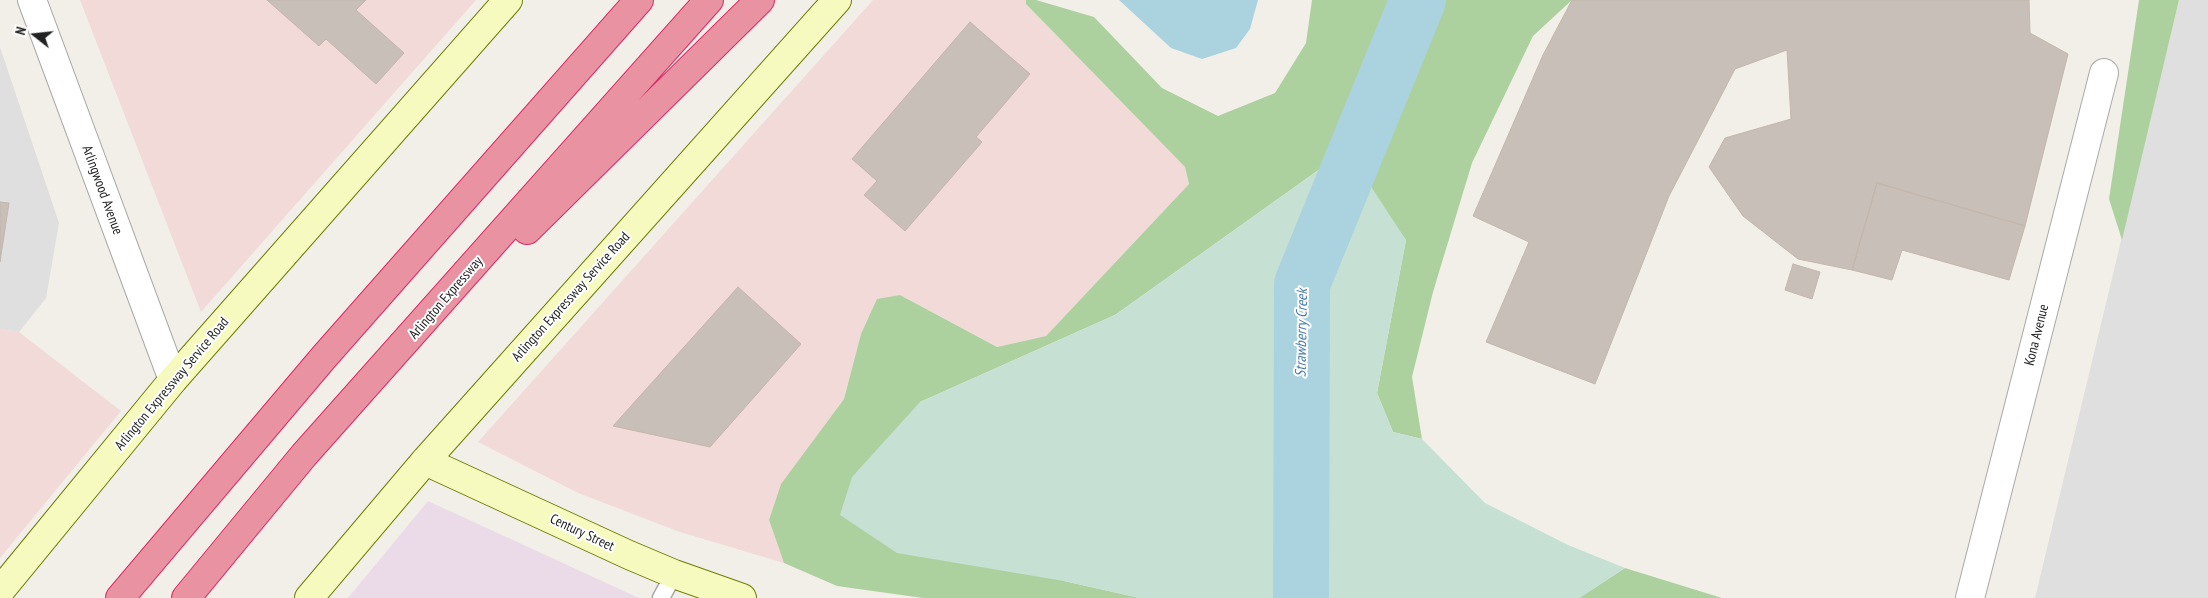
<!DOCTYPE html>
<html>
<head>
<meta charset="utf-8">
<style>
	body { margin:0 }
	#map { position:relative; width:2208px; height:598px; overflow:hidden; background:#f2efe9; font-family:"PT Sans Narrow",sans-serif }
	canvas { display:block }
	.north { position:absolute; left:10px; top:10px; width:50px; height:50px; -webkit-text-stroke:4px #fff; paint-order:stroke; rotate:286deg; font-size:14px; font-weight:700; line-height:20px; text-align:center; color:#222 }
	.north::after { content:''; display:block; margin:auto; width:18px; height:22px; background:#222; clip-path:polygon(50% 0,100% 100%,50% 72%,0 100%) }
</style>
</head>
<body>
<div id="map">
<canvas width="2208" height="598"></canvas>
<div class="north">N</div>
</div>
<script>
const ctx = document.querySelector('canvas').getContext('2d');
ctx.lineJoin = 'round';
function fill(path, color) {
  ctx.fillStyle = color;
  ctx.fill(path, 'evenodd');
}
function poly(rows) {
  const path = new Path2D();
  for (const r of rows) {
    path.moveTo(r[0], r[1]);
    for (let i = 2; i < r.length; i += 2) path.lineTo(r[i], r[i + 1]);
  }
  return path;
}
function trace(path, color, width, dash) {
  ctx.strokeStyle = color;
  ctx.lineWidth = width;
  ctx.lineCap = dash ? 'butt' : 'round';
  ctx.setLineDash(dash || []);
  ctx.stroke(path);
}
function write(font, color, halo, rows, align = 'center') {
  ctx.font = font + ' "PT Sans Narrow",sans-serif';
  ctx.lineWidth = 4;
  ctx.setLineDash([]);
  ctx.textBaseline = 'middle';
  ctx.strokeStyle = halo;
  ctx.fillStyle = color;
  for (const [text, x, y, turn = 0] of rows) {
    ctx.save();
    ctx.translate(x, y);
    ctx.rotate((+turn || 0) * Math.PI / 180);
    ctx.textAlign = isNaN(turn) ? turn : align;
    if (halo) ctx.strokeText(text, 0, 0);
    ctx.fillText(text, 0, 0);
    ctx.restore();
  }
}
const residential = poly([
	[2179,0,2208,0,2208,598,2035,598],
	[0,47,59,223,46,298,19,332,0,329]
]);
const commercial = poly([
	[80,0,476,0,201,312],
	[873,0,1026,0,1026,4,1185,167,1189,184,1046,336,997,347,900,295,861,334,844,399,781,485,769,520,784,563,680,532,578,493,478,442],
	[0,329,19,332,121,411,0,558]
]);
const industrial = poly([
	[428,501,639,598,348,598]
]);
const forest = poly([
	[1026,0,1036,0,1094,17,1162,88,1218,116,1275,93,1306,43,1312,0,1572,0,1533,36,1472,163,1433,292,1412,377,1422,439,1393,432,1377,393,1406,240,1341,154,1115,315,920,402,1064,581,1140,598,923,598,837,586,784,563,769,520,781,484,844,399,861,334,877,299,900,295,997,347,1046,336,1189,184,1185,167,1026,4],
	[2139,0,2179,0,2122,240,2109,199],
	[1625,568,1722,598,1579,598]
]);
const wetland = poly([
	[1341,154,1353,159,1406,240,1377,393,1393,432,1422,439,1485,503,1568,545,1625,568,1579,598,1140,598,1064,581,897,553,840,515,852,477,920,402,1115,315]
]);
const water = poly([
	[1119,0,1258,0,1250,29,1236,48,1202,59,1171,48]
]);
const river = poly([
	[1301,598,1302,284,1418,0]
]);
const building = poly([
	[267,0,366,0,356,10,404,53,376,84,326,39,319,46,267,0],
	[1572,0,2029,0,2030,33,2068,54,2025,226,1877,183,1852,270,1798,259,1743,216,1709,167,1725,138,1791,119,1787,50,1735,69,1669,196,1595,384,1486,342,1529,242,1473,216,1543,55,1572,0],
	[970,22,1030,74,976,137,982,142,905,231,864,195,877,181,852,159,970,22],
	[1877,183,2025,226,2009,280,1902,250,1892,280,1852,270,1877,183],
	[0,202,9,203,0,262,0,202],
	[1793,264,1820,272,1812,299,1785,290,1793,264],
	[738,287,801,344,710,447,613,426,738,287]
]);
const lane = poly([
	[661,598,674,574]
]);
const street = poly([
	[32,0,173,380],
	[1970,598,2104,73]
]);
const secondary = poly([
	[425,461,629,555,674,574,742,598],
	[0,591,173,380,508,0],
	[309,598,425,461,837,0]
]);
const highway = poly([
	[527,230,760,0],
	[120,598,324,357,639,0],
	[186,598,304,455,709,0]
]);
const streetNames = [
	["Arlingwood Avenue",102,190,70],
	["Arlington Expressway Service Road",571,297,-48],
	["Arlington Expressway",446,298,-49],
	["Kona Avenue",2037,335,-76],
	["Arlington Expressway Service Road",172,384,-50],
	["Century Street",582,533,25]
];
const waterNames = [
	["Strawberry Creek",1302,333,-89]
];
fill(residential, '#e0dfdf');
fill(commercial, '#f2dad9');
fill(industrial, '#ebdbe8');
fill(forest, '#add19e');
fill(wetland, '#c6e0d4');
fill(water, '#aad3df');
trace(river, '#aad3df', 56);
fill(building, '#c7bfb8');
trace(building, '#c4b6ab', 1);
trace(lane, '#a9a9a9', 19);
trace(street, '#a9a9a9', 30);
trace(secondary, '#707d05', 30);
trace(highway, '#dc2a67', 30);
trace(lane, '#fff', 16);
trace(street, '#fff', 28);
trace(secondary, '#f7fabf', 28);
trace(highway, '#e892a2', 28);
write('14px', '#222', '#fff', streetNames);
write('italic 15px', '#4a7aab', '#fff', waterNames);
</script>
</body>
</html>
